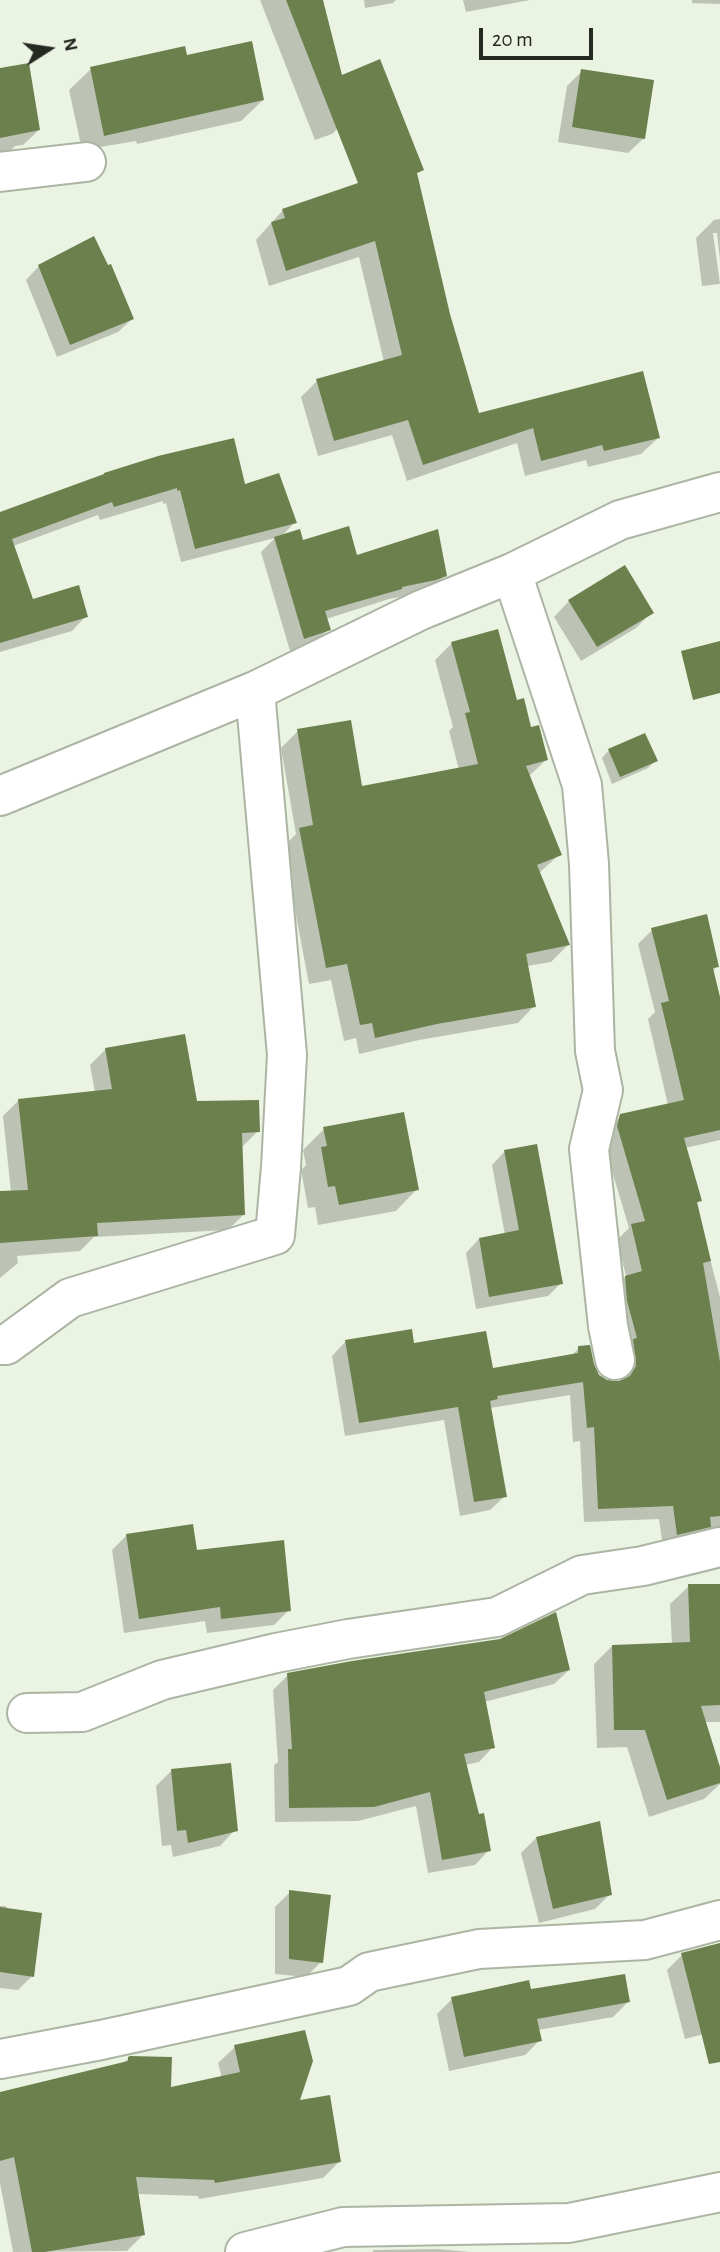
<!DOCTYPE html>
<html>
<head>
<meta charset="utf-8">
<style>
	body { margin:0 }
	#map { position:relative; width:720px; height:2252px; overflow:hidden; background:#ebf4e2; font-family:"Alegreya Sans",sans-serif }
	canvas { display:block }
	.north { position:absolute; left:14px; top:14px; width:70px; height:70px; -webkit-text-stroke:5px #ebf4e2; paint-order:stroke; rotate:78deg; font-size:19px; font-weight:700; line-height:28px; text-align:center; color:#262922 }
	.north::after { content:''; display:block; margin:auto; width:24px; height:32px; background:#262922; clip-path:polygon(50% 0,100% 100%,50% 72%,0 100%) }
	.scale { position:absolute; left:479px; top:28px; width:114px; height:32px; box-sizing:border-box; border:4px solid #262922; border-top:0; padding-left:9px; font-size:21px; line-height:24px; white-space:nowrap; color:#262922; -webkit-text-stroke:5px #ebf4e2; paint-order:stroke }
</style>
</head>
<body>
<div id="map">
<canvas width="720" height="2252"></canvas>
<div class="north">N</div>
<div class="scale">20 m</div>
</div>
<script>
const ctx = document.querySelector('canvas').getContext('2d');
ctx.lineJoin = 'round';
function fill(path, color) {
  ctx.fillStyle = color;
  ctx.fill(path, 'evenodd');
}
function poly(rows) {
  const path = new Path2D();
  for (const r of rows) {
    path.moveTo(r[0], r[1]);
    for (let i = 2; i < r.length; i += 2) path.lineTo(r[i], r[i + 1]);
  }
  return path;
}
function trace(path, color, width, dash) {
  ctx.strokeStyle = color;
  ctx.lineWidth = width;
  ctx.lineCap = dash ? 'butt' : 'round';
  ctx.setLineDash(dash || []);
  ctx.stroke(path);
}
const shadow = poly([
	[260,0,322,0,351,115,332,134,315,140],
	[364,0,396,0,393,3,365,8],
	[463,0,530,0,466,12],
	[692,0,720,0,720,4,692,3],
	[186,57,263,100,241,121,137,144,136,141,82,150,69,90,91,69],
	[0,70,39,130,23,145,15,146,4,157,0,158],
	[582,71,644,138,628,153,558,142,567,86],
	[367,182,448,314,477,415,658,438,641,454,588,467,586,460,525,476,517,443,407,481,392,435,318,456,301,397,317,381,384,362,359,257,269,286,256,240,283,210],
	[720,219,720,260,717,233,713,233,720,284,702,286,696,238,714,220],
	[39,266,132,319,118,332,57,357,26,280],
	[102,477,244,487,294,523,281,537,356,557,445,575,431,589,421,593,389,599,326,619,329,629,316,642,290,651,261,552,275,538,181,562,166,503,163,504,163,501,100,520,98,515,13,546,32,601,86,616,72,631,0,652,0,514],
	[569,601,651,613,636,628,581,661,554,617],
	[452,643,516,702,546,760,528,777,560,854,539,873,568,945,551,962,527,966,534,1006,518,1023,419,1040,359,1054,356,1038,344,1041,331,980,309,984,283,847,296,834,281,748,298,731,361,788,459,770,449,731,453,727,435,660],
	[609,750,656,760,648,768,612,784,602,758],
	[652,930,717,966,712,972,720,1005,720,1140,685,1148,700,1200,696,1205,720,1297,720,1529,705,1530,694,1541,663,1548,659,1519,584,1522,580,1441,573,1442,570,1395,490,1408,505,1496,490,1510,460,1516,444,1420,345,1436,332,1356,346,1341,413,1345,491,1370,571,1356,579,1348,598,1376,607,1382,622,1382,611,1292,626,1276,617,1240,629,1228,603,1141,606,1130,621,1116,668,1105,648,1019,655,1012,638,944],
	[106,1049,196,1103,258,1131,242,1147,243,1215,228,1230,94,1237,80,1251,17,1256,18,1263,0,1278,0,1192,11,1192,3,1116,19,1100,95,1093,90,1065],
	[324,1129,417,1189,396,1211,318,1225,315,1207,308,1208,301,1170,306,1165,303,1150],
	[505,1151,561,1283,548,1296,476,1309,466,1253,479,1239,505,1235,492,1165],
	[127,1535,195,1552,289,1610,274,1625,207,1633,205,1621,124,1633,112,1550],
	[720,1585,720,1722,704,1722,720,1773,720,1784,704,1799,649,1817,627,1747,597,1748,594,1664,612,1646,672,1644,670,1604,689,1586],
	[569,1670,554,1684,484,1702,493,1747,479,1762,465,1765,489,1850,475,1865,428,1873,416,1806,358,1821,275,1822,274,1765,278,1762,273,1690,288,1675],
	[171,1771,235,1830,220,1846,173,1857,171,1845,162,1846,156,1786],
	[536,1838,610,1894,595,1909,539,1923,521,1853],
	[290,1892,321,1962,306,1977,275,1974,275,1907],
	[0,1906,6,1906,32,1976,18,1990,0,1988],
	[720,1944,720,2024,712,2032,685,2039,667,1970,682,1955],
	[530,1991,628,2002,613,2017,538,2030,540,2040,525,2055,449,2071,437,2014,452,1999],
	[235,2047,297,2102,339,2162,323,2178,199,2199,198,2196,137,2194,143,2235,127,2251,13,2252,0,2183,0,2093,122,2064,129,2058,169,2089,222,2078,218,2063],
	[437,2249,470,2252,372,2252,374,2250]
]);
const building = poly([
	[286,0,323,0,342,75,380,59,424,170,417,173,450,314,479,413,643,371,660,438,604,451,602,445,541,461,533,428,423,465,408,420,334,441,316,379,402,355,375,241,286,271,271,222,285,218,282,209,358,183],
	[252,41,264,100,104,136,90,67,185,46,187,55],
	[29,63,40,130,0,138,0,68],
	[581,69,654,80,645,139,572,127],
	[94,236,108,265,111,264,134,319,70,345,38,265],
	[234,438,245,484,279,473,297,523,195,549,180,490,177,491,177,488,114,507,112,502,12,539,33,599,79,585,88,617,0,643,0,512,104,474,104,473,158,456],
	[349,526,357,555,438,529,447,576,436,580,402,587,402,589,325,611,331,630,304,639,274,537,300,529,303,540],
	[625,565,654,613,597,647,568,600],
	[498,629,517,700,524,698,531,727,539,725,548,760,526,766,562,855,537,865,570,945,526,954,536,1007,437,1024,375,1038,372,1023,360,1025,347,964,326,968,299,828,313,825,297,729,351,720,362,786,478,764,465,713,470,712,451,642],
	[720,641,720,693,693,700,681,651],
	[645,733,658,761,620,777,608,749],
	[707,914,719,967,713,968,720,997,720,1130,684,1138,702,1201,697,1202,711,1261,703,1263,720,1362,720,1516,710,1517,711,1527,677,1535,673,1506,598,1509,594,1427,587,1428,583,1382,497,1396,498,1399,490,1401,507,1497,474,1502,458,1407,359,1423,345,1340,412,1329,414,1343,486,1331,493,1368,578,1353,578,1346,590,1345,594,1364,599,1375,607,1380,619,1381,630,1376,636,1366,633,1339,637,1338,627,1301,625,1276,642,1271,631,1224,645,1221,617,1126,620,1114,684,1100,661,1003,669,1001,651,928],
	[185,1034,197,1101,259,1100,260,1132,242,1133,245,1215,97,1223,98,1236,0,1243,0,1191,28,1190,18,1099,112,1089,105,1048],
	[404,1112,419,1190,339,1205,335,1186,328,1187,321,1147,327,1146,323,1127],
	[537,1144,563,1284,489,1297,479,1238,519,1230,504,1150],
	[193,1524,197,1550,284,1540,291,1611,221,1619,220,1607,139,1619,126,1534],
	[688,1584,720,1584,720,1705,701,1706,720,1767,720,1783,667,1800,645,1730,614,1730,612,1645,690,1642],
	[556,1612,570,1670,484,1692,495,1748,464,1754,479,1814,484,1813,491,1851,442,1860,430,1792,374,1807,289,1808,288,1749,292,1749,287,1673,352,1661,500,1639],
	[231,1763,238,1831,188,1843,186,1830,177,1831,171,1769],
	[600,1821,612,1895,553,1909,536,1837],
	[289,1890,331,1895,323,1963,289,1959],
	[0,1907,42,1913,34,1977,0,1972],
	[720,1943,720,2062,709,2064,681,1953],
	[625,1974,630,2002,537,2019,542,2041,464,2057,451,1997,529,1980,531,1989],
	[305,2030,313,2061,300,2100,330,2095,341,2162,215,2183,214,2180,136,2177,145,2235,45,2252,32,2252,14,2157,0,2161,0,2092,128,2061,128,2057,130,2056,172,2057,171,2087,240,2072,234,2045]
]);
const minor = poly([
	[0,172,86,162],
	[512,573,582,785,589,864,595,1051,603,1090,589,1149,608,1326,615,1360],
	[0,796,255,691,421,610,512,573,620,520,720,492],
	[0,1345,6,1345,70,1298,275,1235,281,1167,287,1055,255,691],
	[27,1713,82,1712,162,1680,276,1653,348,1639,497,1617,582,1575,643,1566,720,1547],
	[0,2059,101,2040,349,1986,369,1972,479,1949,645,1940,720,1920],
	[245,2252,343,2227,569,2223,720,2192]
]);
fill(shadow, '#0003');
fill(building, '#6b804d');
trace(minor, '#acb4a3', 42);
trace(minor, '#fff', 38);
</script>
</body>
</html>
